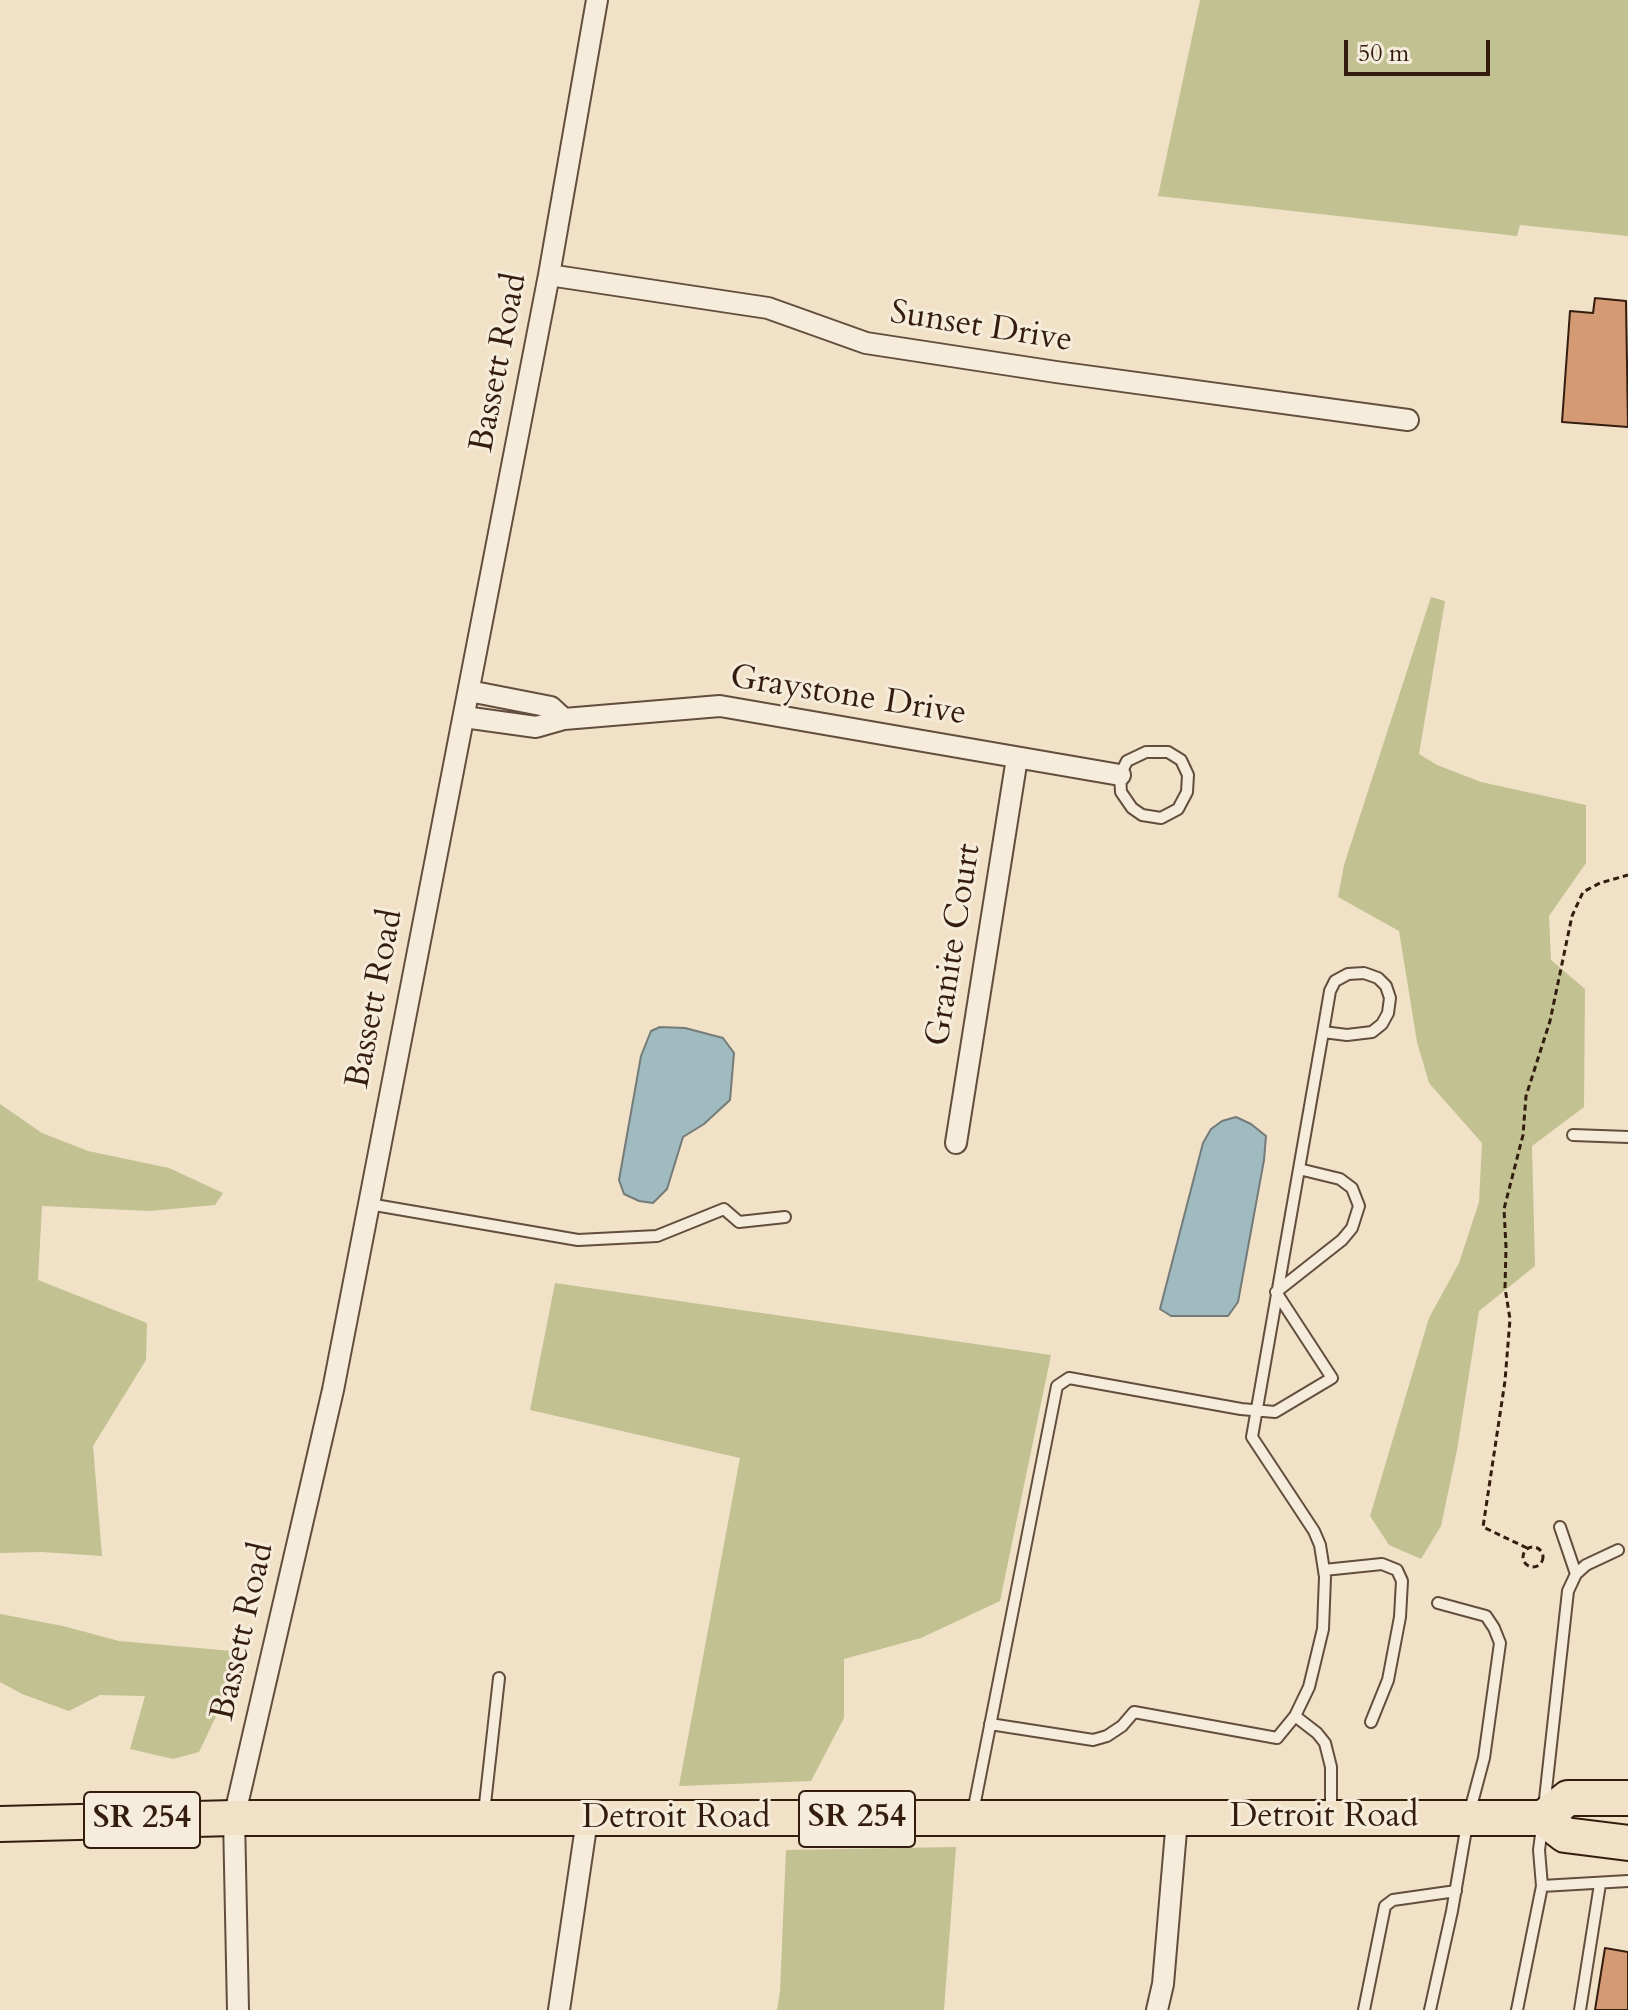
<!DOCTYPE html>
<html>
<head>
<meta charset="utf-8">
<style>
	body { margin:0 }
	#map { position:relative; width:1628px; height:2010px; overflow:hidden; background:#f1e1c7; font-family:Cardo,serif }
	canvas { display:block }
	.scale { position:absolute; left:1344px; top:40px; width:146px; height:36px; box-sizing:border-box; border:4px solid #341c0f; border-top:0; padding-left:10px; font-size:24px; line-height:28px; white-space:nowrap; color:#341c0f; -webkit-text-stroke:6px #f6ecdb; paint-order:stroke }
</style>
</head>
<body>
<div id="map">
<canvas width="1628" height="2010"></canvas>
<div class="scale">50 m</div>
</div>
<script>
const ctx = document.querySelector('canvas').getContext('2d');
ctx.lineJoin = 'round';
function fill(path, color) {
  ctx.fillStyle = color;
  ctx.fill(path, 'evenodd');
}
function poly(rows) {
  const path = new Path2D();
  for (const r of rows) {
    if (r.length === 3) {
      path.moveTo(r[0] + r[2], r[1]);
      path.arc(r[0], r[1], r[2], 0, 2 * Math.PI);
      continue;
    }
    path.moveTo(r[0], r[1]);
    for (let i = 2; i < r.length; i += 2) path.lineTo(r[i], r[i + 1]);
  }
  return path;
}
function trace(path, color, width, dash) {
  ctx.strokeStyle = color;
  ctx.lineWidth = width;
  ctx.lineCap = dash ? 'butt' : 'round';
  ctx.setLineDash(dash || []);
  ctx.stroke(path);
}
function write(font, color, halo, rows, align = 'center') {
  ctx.font = font + ' Cardo,serif';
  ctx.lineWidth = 6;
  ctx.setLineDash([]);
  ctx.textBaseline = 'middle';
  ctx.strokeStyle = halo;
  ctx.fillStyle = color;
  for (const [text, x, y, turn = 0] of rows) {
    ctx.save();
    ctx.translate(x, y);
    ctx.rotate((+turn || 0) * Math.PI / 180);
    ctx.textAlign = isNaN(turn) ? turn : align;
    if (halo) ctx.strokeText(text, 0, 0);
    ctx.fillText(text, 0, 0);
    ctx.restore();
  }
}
const green = poly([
	[1200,0,1628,0,1628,236,1520,225,1517,236,1158,196],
	[1431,597,1445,601,1419,754,1437,765,1481,782,1586,805,1586,863,1549,916,1551,960,1585,989,1584,1107,1532,1146,1535,1266,1479,1311,1457,1450,1441,1526,1421,1559,1389,1545,1370,1516,1429,1318,1459,1263,1479,1202,1482,1143,1429,1083,1417,1042,1399,931,1338,897,1344,865],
	[0,1104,42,1133,88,1151,169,1168,223,1193,215,1205,150,1211,42,1206,38,1280,147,1323,146,1360,93,1446,102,1556,42,1552,0,1553],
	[555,1283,1051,1355,1000,1601,921,1638,844,1659,844,1718,811,1781,679,1786,740,1458,530,1410],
	[0,1614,63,1626,119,1641,232,1651,219,1710,199,1752,173,1759,130,1749,145,1696,100,1695,69,1711,22,1694,0,1682],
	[956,1847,944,2010,777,2010,780,1991,786,1850]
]);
const water = poly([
	[660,1027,685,1028,723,1038,734,1053,730,1100,704,1124,683,1137,667,1189,653,1203,639,1201,624,1194,619,1180,641,1056,651,1031,660,1027],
	[1236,1117,1251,1124,1266,1136,1264,1160,1238,1302,1228,1316,1171,1316,1160,1309,1203,1143,1211,1129,1222,1121,1236,1117]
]);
const building = poly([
	[1595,298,1626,301,1628,427,1562,422,1570,311,1593,313,1595,298],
	[1605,1948,1628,1952,1628,2010,1595,2010,1605,1948]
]);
const path = poly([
	[1533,1557,10],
	[1527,1548,1483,1527,1505,1381,1510,1319,1505,1288,1506,1247,1504,1209,1523,1135,1526,1096,1550,1021,1572,916,1583,892,1600,883,1628,875]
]);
const service = poly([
	[1146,752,1168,752,1181,760,1188,775,1187,792,1178,809,1161,818,1142,815,1132,808,1121,792,1120,775,1127,761,1146,752],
	[1323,1032,1330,991,1335,981,1348,974,1364,973,1378,978,1386,986,1390,998,1388,1013,1382,1024,1372,1032,1347,1035,1323,1032,1252,1437,1314,1531,1320,1545,1325,1577,1323,1629,1309,1687,1295,1716,1317,1733,1325,1743,1331,1767,1331,1811],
	[1573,1135,1628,1137],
	[369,1204,578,1240,657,1236,724,1209,739,1222,785,1217],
	[1560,1527,1576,1574],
	[1324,1570,1382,1564,1397,1570,1402,1581,1400,1617,1388,1680,1371,1722],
	[990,1724,1093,1740,1107,1736,1122,1726,1134,1712,1277,1738,1295,1716],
	[1544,1808,1568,1591,1576,1574,1586,1565,1618,1550],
	[973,1812,1057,1386,1069,1378,1241,1409,1275,1412,1332,1378,1276,1292,1342,1240,1352,1228,1359,1206,1352,1188,1340,1179,1299,1169],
	[484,1813,499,1678],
	[1542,1886,1628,1881],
	[1364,2010,1385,1906,1393,1900,1456,1891],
	[1430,2010,1452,1911,1468,1818,1484,1758,1500,1643,1494,1628,1486,1616,1438,1603],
	[1517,2010,1542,1886,1539,1850,1542,1827],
	[1580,2010,1600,1884]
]);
const minor = poly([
	[549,275,768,308,866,343,1056,372,1408,420],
	[469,691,551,707,564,719],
	[464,717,536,727,564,719,720,706,1120,775],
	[956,1143,1017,758],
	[238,2010,234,1818,333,1390,549,275,597,0],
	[559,2010,587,1820],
	[1157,2010,1163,1984,1177,1819]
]);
const primary = poly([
	[1543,1818,1568,1798,1628,1798],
	[0,1824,234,1818,1543,1818,1565,1835,1628,1843]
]);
const shields = [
	[857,1819,116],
	[142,1820,116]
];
const shieldNames = [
	["SR 254",857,1819],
	["SR 254",142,1820]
];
const streetNames = [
	["Sunset Drive",981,328,9],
	["Bassett Road",500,363,-79],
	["Graystone Drive",848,697,9],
	["Granite Court",955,945,-81],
	["Bassett Road",376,999,-79],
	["Bassett Road",244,1632,-77],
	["Detroit Road",1324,1818],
	["Detroit Road",676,1819]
];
fill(green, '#c1c191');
fill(water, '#9fbbc0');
trace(water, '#747b79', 2);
fill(building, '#d39a73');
trace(building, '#341c0f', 2);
trace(service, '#634d3d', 14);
trace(minor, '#634d3d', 24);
trace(primary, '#341c0f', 38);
trace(path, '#341c0f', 3, [6, 4]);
trace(service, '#f6ecdb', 10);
trace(minor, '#f6ecdb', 20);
trace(primary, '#f1e1c7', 34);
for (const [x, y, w] of shields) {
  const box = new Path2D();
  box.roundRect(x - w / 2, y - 28, w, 56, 6);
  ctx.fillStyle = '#f6ecdb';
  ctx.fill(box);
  trace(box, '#341c0f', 2);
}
write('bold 32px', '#341c0f', null, shieldNames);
write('34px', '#341c0f', '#f6ecdb', streetNames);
</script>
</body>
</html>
